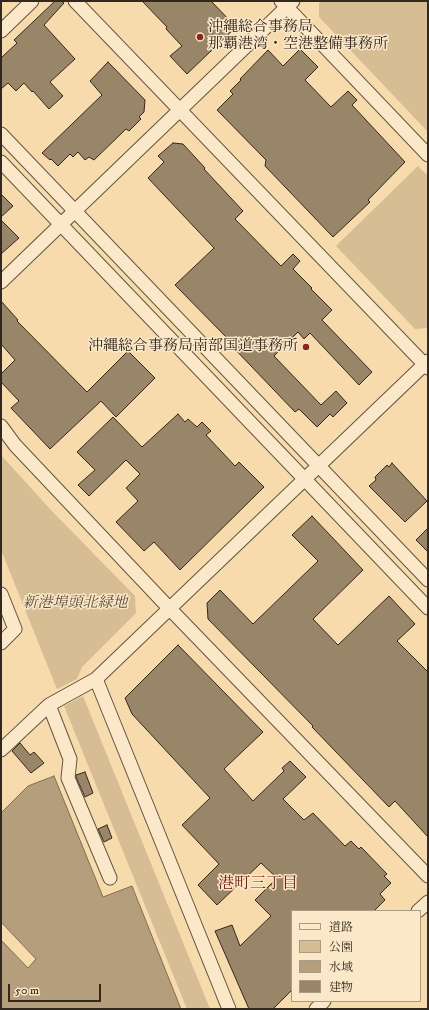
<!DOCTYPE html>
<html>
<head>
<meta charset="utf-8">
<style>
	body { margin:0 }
	#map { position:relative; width:429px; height:1010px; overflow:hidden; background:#f7dbac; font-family:"IM FELL DW Pica","Noto Serif JP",serif }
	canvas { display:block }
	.frame { position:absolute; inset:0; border:2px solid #33281d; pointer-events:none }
	.legend { position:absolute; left:291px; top:910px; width:130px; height:92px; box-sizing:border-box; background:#fae8c9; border:1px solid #aa9b84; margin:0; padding:5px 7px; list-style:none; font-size:12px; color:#33281d }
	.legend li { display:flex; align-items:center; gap:8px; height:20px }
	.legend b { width:20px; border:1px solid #aa9b84 }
	.scale { position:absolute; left:8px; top:984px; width:93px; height:18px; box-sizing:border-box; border:2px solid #33281d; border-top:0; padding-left:5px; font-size:12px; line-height:14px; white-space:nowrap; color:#33281d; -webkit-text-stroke:3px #fae8c9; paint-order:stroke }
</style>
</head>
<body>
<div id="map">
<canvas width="429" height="1010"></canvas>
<div class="frame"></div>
<ul class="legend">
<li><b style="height:5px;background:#fae8c9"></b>道路</li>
<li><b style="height:11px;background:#d6bd94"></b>公園</li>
<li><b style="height:11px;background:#b49e7b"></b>水域</li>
<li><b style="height:11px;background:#998567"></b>建物</li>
</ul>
<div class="scale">50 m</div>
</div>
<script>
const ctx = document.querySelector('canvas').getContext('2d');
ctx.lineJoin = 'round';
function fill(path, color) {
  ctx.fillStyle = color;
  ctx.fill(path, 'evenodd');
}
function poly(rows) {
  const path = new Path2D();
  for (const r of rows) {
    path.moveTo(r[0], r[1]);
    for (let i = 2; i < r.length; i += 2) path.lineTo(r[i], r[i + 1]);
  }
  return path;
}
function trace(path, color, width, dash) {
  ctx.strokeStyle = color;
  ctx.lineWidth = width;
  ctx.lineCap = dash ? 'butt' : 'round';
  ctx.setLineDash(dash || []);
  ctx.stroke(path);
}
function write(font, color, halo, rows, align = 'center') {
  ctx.font = font + ' "IM FELL DW Pica","Noto Serif JP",serif';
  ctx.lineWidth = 3;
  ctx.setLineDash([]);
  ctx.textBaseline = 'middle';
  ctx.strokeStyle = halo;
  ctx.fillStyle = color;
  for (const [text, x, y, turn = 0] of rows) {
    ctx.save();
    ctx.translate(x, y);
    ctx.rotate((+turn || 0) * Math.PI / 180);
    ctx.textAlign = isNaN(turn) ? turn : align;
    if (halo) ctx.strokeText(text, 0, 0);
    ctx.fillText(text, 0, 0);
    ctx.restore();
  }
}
const green = poly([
	[321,1,428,1,428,132,319,17,319,3],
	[418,166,428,176,428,328,415,329,336,246],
	[1,455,50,509,135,596,136,613,82,667,77,679,57,689,1,550],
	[83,696,210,1009,187,1009,64,706]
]);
const water = poly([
	[54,776,103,897,132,886,181,1009,1,1009,1,940,28,968,36,959,1,922,1,813,28,786,54,776]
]);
const building = poly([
	[55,1,61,1,64,3,44,25,75,59,50,82,63,96,49,109,33,91,32,92,24,83,16,91,8,83,1,89,1,58,17,43,14,40,55,1],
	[142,1,211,1,236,27,187,74,170,56,182,46,166,29,167,27,142,1],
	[300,49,318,67,305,80,331,107,348,91,357,100,352,105,405,162,368,200,370,202,333,237,265,166,266,160,217,110,233,94,230,91,241,80,240,79,268,50,283,66,300,49],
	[108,62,145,100,144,112,139,117,141,119,129,131,126,129,94,160,89,157,85,160,78,152,73,157,70,154,58,166,51,159,50,160,42,153,102,95,90,81,108,62],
	[173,143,183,144,205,168,204,169,243,211,235,219,281,266,293,254,300,261,293,269,312,288,311,289,332,310,322,320,372,372,359,385,310,333,304,339,298,332,274,356,321,405,336,391,347,403,333,417,330,414,317,427,299,409,295,412,229,343,230,341,175,285,214,248,148,178,164,162,158,156,173,143],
	[1,194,13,206,1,217,1,194],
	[1,220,19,238,1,254,1,220],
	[1,301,18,320,17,321,87,392,128,351,155,378,116,417,101,401,50,449,11,408,19,401,1,382,1,374,15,360,1,344,1,301],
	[178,414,185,422,188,419,197,427,202,422,211,431,206,435,235,466,239,462,264,487,180,570,154,542,144,551,116,522,138,501,126,488,140,474,126,460,89,496,78,485,95,470,77,452,113,417,142,447,178,414],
	[392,463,427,501,405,522,369,486,376,480,375,477,387,465,389,467,392,463],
	[312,516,363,570,313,619,338,645,389,596,415,624,397,641,428,672,428,837,395,801,389,807,312,727,313,726,208,619,207,603,220,590,253,624,318,561,292,535,312,516],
	[428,528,428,552,416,540,428,528],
	[178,645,263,732,224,769,253,801,284,771,282,768,290,761,306,777,283,799,304,820,313,813,345,846,351,841,359,849,361,847,387,874,384,876,391,883,380,894,385,900,374,911,292,911,292,990,273,1009,249,1009,215,931,232,925,240,946,271,916,255,900,277,878,261,863,217,905,198,885,219,864,182,825,210,798,132,714,125,698,178,645],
	[20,743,30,755,34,752,44,763,31,773,12,751,20,743],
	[85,772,93,793,85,797,76,777,76,775,85,772],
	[107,825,112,838,104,842,98,829,107,825]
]);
const minor = poly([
	[75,1,428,368],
	[281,1,428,155],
	[1,31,32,1],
	[1,134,428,580],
	[1,162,428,608],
	[1,282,293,1],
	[1,426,15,445,169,608,428,876],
	[1,594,15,629,1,643],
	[96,679,229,1009],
	[49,705,70,759,68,778,110,878],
	[1,750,49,705,96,679,428,361],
	[418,911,428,902],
	[316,1009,324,1001]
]);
const markers = [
	[200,37,4,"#8f2418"],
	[306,347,4,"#8f2418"]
];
const poiNames = [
	["沖縄総合事務局",208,28],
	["那覇港湾・空港整備事務所",208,45],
	["沖縄総合事務局南部国道事務所",298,347,"right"]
];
const parkNames = [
	["新港埠頭北緑地",75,604]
];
const neighbourhoodNames = [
	["港町三丁目",258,885]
];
fill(green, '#d6bd94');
fill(water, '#b49e7b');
trace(water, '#806f55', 1);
fill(building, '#998567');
trace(building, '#33281d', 1);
trace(minor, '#645541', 15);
trace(minor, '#fae8c9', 13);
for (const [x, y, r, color] of markers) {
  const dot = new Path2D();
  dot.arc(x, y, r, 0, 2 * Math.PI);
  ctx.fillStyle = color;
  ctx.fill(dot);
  trace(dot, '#fae8c9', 1.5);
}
write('15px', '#33281d', '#fae8c9', poiNames, 'left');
write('italic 15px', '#5c4d3b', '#fae8c9', parkNames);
write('16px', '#7a1f14', '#fae8c9', neighbourhoodNames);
</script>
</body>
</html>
